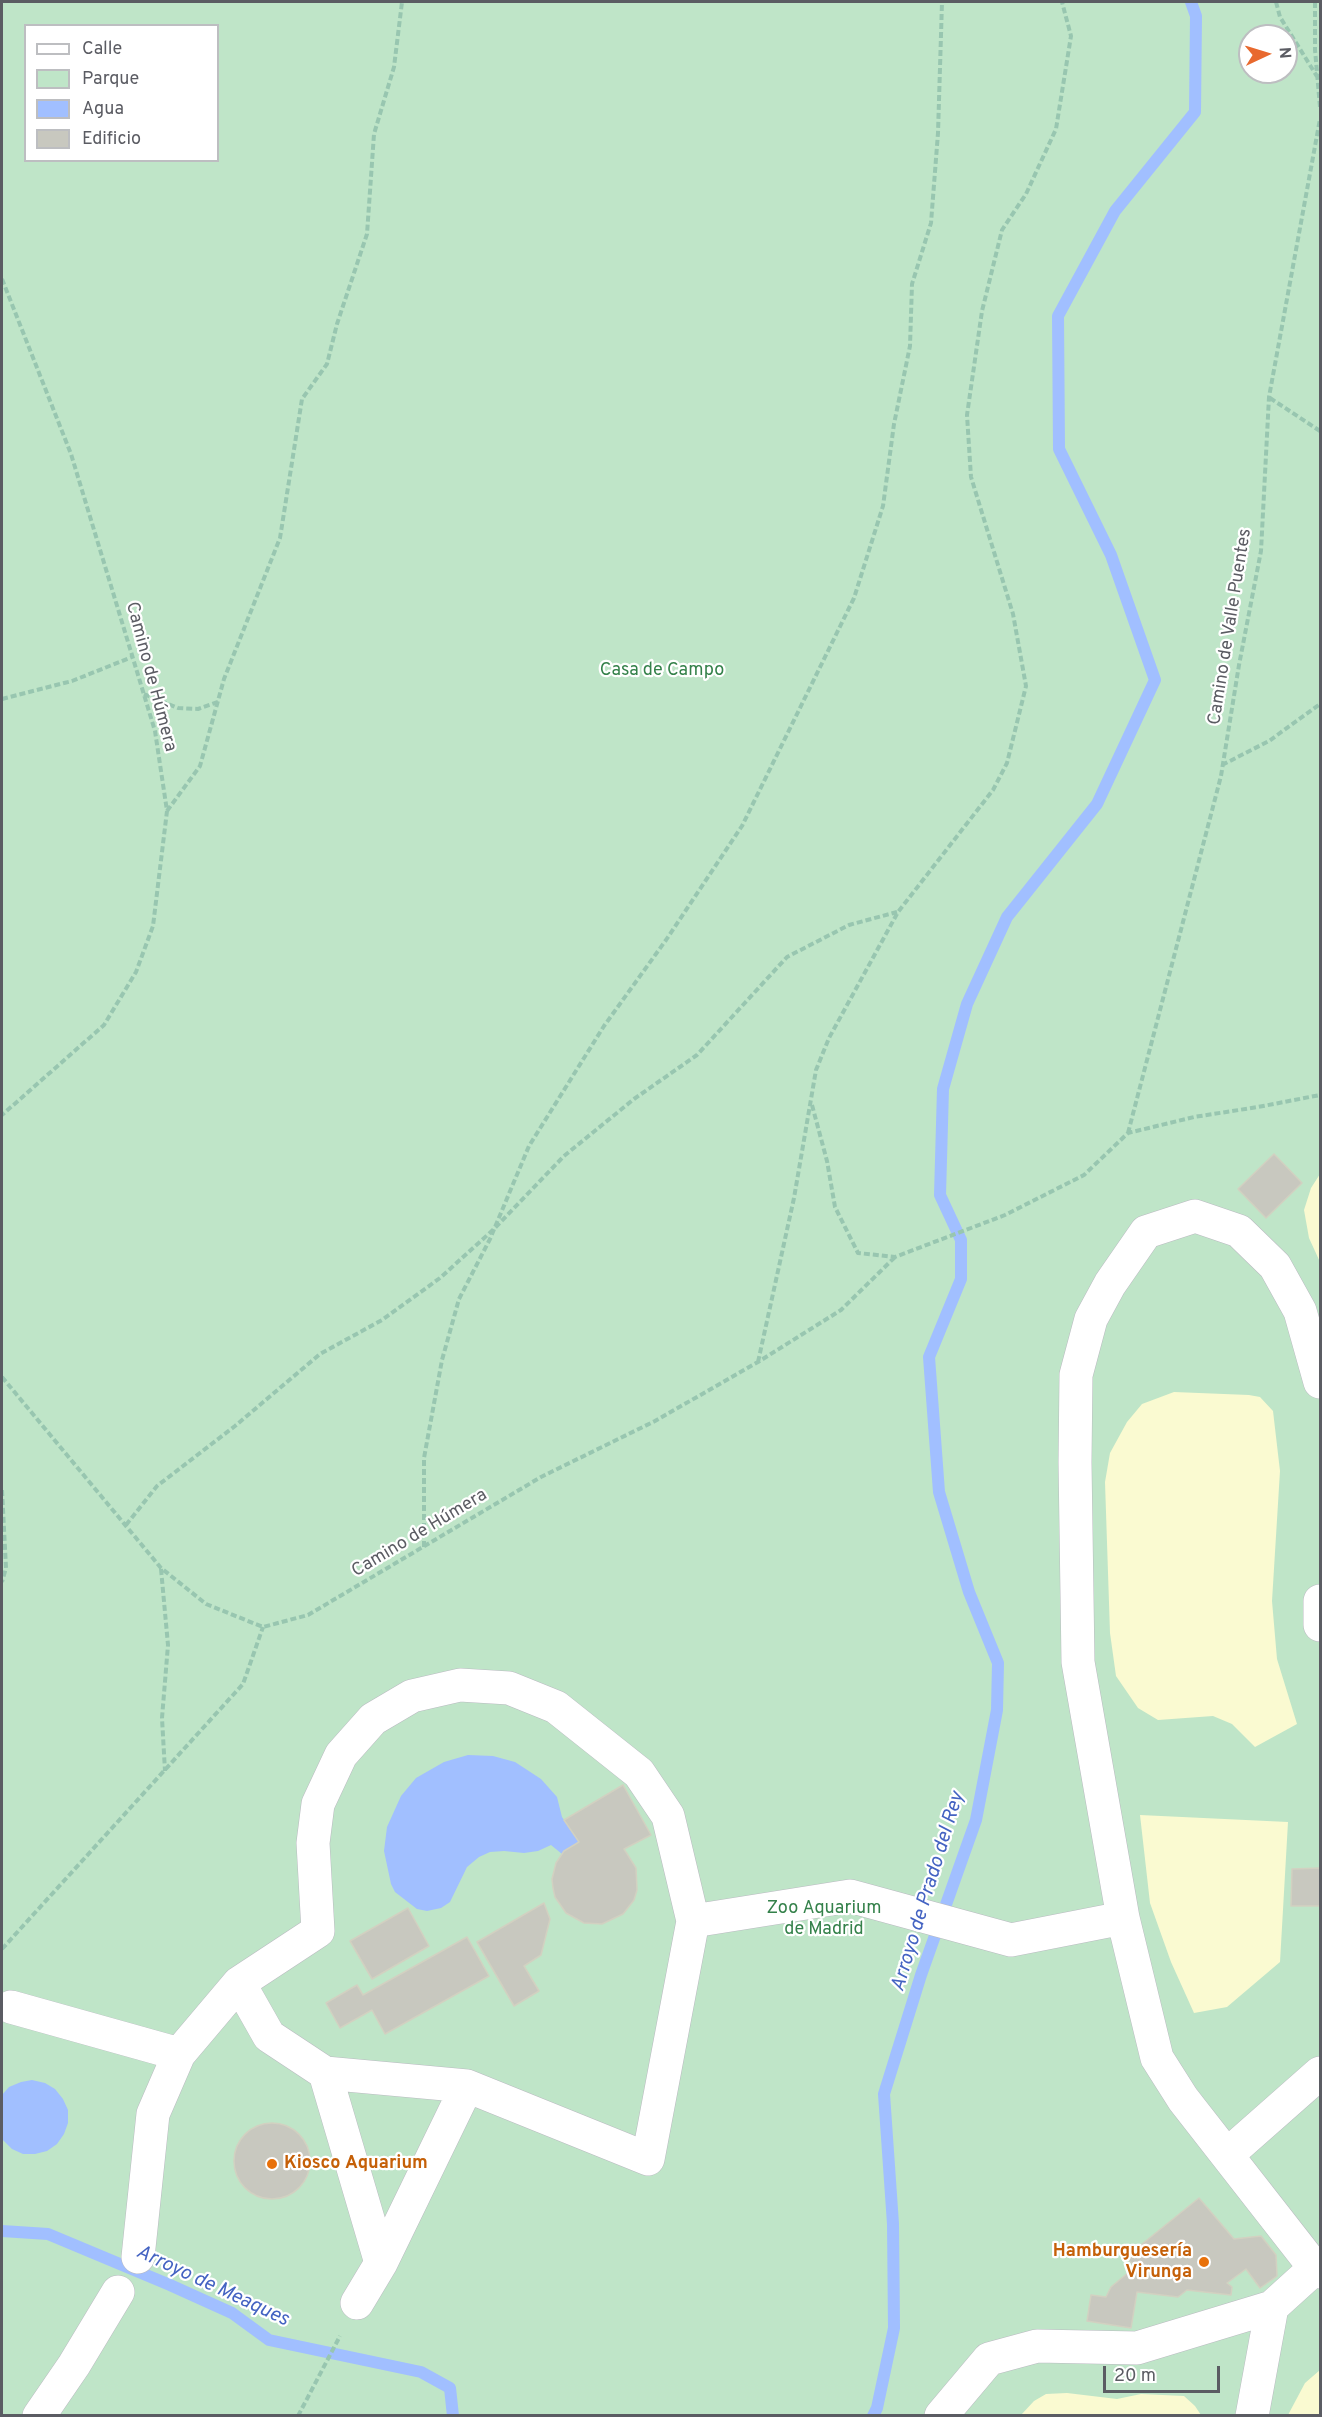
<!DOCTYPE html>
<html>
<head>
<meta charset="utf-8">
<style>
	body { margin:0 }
	#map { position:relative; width:1322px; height:2417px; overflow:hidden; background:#edede2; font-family:Overpass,sans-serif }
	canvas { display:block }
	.frame { position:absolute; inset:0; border:3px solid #5b5c63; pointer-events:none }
	.legend { position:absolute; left:24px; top:24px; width:195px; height:138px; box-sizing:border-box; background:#fff; border:2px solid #bdbec1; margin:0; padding:8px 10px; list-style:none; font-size:18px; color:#5b5c63 }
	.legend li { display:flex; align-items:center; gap:12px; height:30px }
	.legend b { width:30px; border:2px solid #bdbec1 }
	.north { position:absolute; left:1238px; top:24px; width:60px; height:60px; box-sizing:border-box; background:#fff; border:2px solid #bdbec1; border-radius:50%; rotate:86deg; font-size:16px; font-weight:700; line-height:24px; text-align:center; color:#5b5c63 }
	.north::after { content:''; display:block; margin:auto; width:21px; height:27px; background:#e8692e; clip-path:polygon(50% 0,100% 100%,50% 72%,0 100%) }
	.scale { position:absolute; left:1103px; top:2366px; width:117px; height:27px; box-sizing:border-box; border:3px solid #5b5c63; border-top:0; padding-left:8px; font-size:18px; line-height:21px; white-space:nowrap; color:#5b5c63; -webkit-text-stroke:4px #fff; paint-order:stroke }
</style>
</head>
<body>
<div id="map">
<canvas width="1322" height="2417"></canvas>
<div class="frame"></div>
<ul class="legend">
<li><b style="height:8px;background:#fff"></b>Calle</li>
<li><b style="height:16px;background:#bfe5c8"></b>Parque</li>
<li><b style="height:16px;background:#a1bfff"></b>Agua</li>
<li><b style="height:16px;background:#c8c8bf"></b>Edificio</li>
</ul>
<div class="north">N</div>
<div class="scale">20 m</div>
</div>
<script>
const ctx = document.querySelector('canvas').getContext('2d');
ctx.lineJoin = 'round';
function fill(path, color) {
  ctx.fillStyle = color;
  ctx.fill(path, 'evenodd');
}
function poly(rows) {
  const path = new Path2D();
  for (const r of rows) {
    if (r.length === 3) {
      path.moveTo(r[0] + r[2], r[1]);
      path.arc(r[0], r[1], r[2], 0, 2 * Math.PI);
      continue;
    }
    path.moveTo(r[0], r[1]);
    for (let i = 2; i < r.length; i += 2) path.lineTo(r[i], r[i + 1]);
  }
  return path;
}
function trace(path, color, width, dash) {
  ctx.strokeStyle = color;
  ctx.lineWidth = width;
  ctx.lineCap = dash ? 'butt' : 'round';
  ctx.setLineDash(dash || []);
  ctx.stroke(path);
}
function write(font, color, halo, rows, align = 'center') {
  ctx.font = font + ' Overpass,sans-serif';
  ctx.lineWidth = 4.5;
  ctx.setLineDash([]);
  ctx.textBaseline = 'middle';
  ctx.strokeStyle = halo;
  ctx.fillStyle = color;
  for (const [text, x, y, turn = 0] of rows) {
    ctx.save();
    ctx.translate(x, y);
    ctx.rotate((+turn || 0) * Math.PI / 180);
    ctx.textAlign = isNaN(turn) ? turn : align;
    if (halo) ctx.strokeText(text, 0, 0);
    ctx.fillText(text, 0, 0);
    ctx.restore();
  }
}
const green = poly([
	[2,2,1320,2,1320,2415,2,2416],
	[26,26,218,26,218,160,26,160],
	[1250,36,1286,36,1286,72,1250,72]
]);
const sand = poly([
	[1320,1174,1320,1262,1309,1238,1304,1210,1311,1188],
	[1174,1392,1249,1395,1260,1397,1273,1411,1280,1471,1272,1601,1277,1659,1297,1724,1255,1747,1232,1724,1213,1716,1158,1720,1138,1708,1116,1676,1110,1633,1105,1482,1110,1453,1127,1422,1142,1404],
	[1140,1815,1288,1822,1280,1962,1227,2007,1194,2013,1171,1962,1150,1903],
	[1320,2370,1320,2415,1288,2415,1305,2383],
	[1067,2393,1117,2399,1141,2394,1184,2396,1195,2406,1201,2415,1021,2415,1034,2401,1046,2394]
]);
const water = poly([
	[468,1755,493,1756,515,1762,541,1779,557,1797,562,1817,579,1842,562,1854,551,1845,538,1851,524,1853,504,1851,490,1852,479,1857,467,1867,450,1902,441,1908,427,1911,417,1909,395,1892,391,1884,384,1851,387,1827,401,1796,416,1778,444,1762],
	[32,2080,45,2083,55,2089,63,2099,68,2110,68,2123,64,2134,57,2144,47,2151,35,2154,23,2154,12,2149,2,2139,2,2095,9,2087,21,2082]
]);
const stream = poly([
	[2,2231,48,2234,170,2285,232,2313,269,2340,421,2372,450,2388,453,2416],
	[873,2416,877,2408,894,2328,893,2224,884,2094,921,1975,976,1820,997,1710,998,1663,969,1592,939,1492,929,1357,961,1279,961,1240,940,1195,943,1089,967,1004,1007,917,1097,804,1155,680,1111,555,1059,449,1058,316,1115,211,1195,112,1196,16,1191,2]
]);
const building = poly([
	[1274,1154,1302,1183,1266,1218,1238,1189,1274,1154],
	[623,1785,651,1835,624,1849,636,1868,637,1890,634,1900,623,1914,602,1924,584,1923,566,1913,555,1897,553,1888,552,1879,556,1863,564,1851,579,1842,564,1820,623,1785],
	[1320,1868,1320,1906,1291,1906,1292,1869,1320,1868],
	[544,1903,550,1919,541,1955,524,1966,539,1991,514,2006,477,1942,544,1903],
	[408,1908,429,1946,372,1979,350,1941,408,1908],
	[467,1937,489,1976,385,2034,372,2010,340,2028,326,2003,357,1985,363,1995,467,1937],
	[272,2161,38],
	[1199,2198,1234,2239,1261,2236,1276,2255,1277,2276,1260,2288,1246,2269,1227,2283,1232,2287,1231,2295,1187,2290,1178,2297,1137,2292,1131,2328,1087,2321,1091,2295,1106,2297,1111,2287,1135,2267,1126,2257,1199,2198]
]);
const path = poly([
	[1276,2,1280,17,1318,78],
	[1315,2,1315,50,1320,107],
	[2,279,71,454,155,731,167,811,153,926,136,972,104,1025,2,1115],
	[1270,398,1320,431],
	[144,694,178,708,198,709,218,702],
	[2,699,72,681,132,657],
	[1222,765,1269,741,1320,704],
	[167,811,200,766,224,679,280,538,302,399,327,364,337,324,367,234,374,134,394,67,402,2],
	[812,1105,827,1161,835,1207,858,1253,895,1257,1005,1215,1084,1175,1128,1133,1194,1117,1258,1107,1320,1095],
	[1128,1133,1221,776,1239,665,1261,551,1269,397,1320,119],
	[758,1362,794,1198,816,1070,829,1038,898,912,993,790,1007,763,1026,686,1013,614,971,477,967,415,982,311,1002,230,1026,194,1056,129,1071,36,1062,2],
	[2,1377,161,1568,206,1604,263,1627,308,1615,541,1477,655,1421,758,1362,841,1310,895,1257],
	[2,1490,6,1568,2,1582],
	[126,1525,157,1486,235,1426,320,1354,382,1320,440,1278,494,1229,564,1156,634,1099,697,1055,787,957,849,925,897,912],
	[424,1547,424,1458,442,1360,459,1299,490,1239,529,1146,604,1026,666,940,742,826,854,598,883,506,894,424,910,346,912,284,931,223,938,133,942,2],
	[161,1569,168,1645,162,1718,165,1771],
	[2,1949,243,1684,263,1627],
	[298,2416,340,2336]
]);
const minor = poly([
	[1320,1382,1300,1311,1275,1266,1239,1231,1195,1216,1146,1232,1110,1284,1091,1319,1076,1375,1075,1462,1078,1662,1123,1918,1157,2058,1183,2099,1315,2268,1320,2272],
	[1320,1601,1320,1625],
	[693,1921,648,2159,467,2086,325,2073,269,2036,239,1983,318,1931,313,1843,318,1804,341,1755,373,1719,412,1696,460,1685,509,1688,556,1707,639,1773,668,1816,693,1921,850,1896,1011,1940,1123,1918],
	[11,2007,179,2054,239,1983],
	[325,2073,381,2263],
	[1227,2155,1320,2073],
	[138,2257,153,2114,179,2054],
	[357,2303,381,2263,467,2086],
	[39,2416,74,2365,118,2292],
	[941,2416,989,2359,1037,2346,1137,2348,1272,2307],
	[1252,2416,1272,2307,1315,2268]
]);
const markers = [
	[272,2164,6,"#e8710a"],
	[1204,2262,6,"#e8710a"]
];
const streetNames = [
	["Camino de Valle Puentes",1231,627,-81],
	["Camino de Húmera",150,677,75],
	["Camino de Húmera",420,1534,-31]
];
const parkNames = [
	["Casa de Campo",662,671],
	["Zoo Aquarium",824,1909],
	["de Madrid",824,1930]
];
const foodNames = [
	["Kiosco Aquarium",284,2164],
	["Hamburguesería",1192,2252,"right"],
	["Virunga",1192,2273,"right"]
];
const waterNames = [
	["Arroyo de Prado del Rey",929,1892,-73],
	["Arroyo de Meaques",212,2287,25]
];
fill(green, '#bfe5c8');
fill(sand, '#fafad1');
fill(water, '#a1bfff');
trace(stream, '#a1bfff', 12);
fill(building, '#c8c8bf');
trace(building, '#d2d1c1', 1.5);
trace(minor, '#babbc1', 34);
trace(path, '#98c6b0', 4, [6, 3]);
trace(minor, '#fff', 33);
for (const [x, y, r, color] of markers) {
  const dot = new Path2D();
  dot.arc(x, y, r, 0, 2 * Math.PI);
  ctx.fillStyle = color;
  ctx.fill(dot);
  trace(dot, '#fff', 2);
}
write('18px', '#5b5c63', '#fff', streetNames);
write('18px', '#34814a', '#fff', parkNames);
write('bold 18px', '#c56008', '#fff', foodNames, 'left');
write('italic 20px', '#4463c2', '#fff', waterNames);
</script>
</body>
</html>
